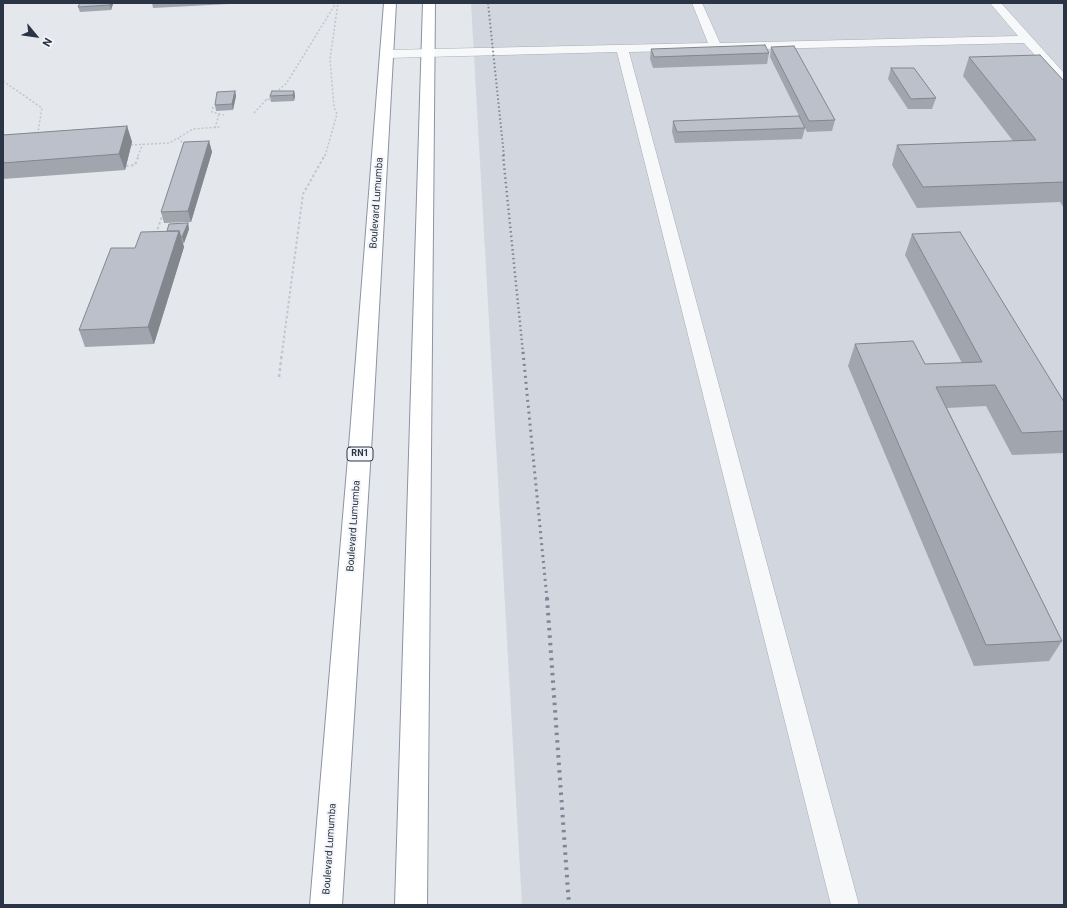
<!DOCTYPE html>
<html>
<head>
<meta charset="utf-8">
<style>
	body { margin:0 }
	#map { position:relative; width:1067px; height:908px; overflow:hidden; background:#e4e7ec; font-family:Roboto,sans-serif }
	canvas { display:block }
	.frame { position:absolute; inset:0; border:4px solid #2b3445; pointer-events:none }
	.north { position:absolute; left:16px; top:16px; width:40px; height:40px; -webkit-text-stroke:3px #f4f6f9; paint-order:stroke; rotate:119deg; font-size:11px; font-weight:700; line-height:16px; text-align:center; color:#2b3445 }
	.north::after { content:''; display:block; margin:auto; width:14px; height:18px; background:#2b3445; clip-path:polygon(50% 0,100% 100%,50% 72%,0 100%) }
</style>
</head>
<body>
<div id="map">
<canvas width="1067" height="908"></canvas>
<div class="frame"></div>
<div class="north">N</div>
</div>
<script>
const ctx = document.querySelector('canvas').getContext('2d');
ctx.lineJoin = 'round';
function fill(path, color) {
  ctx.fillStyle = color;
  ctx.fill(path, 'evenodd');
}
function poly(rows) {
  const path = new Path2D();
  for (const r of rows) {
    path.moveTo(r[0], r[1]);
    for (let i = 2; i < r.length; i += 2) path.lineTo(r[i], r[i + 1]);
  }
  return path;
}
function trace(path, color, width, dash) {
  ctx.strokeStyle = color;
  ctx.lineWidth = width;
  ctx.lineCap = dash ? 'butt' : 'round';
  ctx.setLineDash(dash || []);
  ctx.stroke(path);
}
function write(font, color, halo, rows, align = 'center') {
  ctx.font = font + ' Roboto,sans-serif';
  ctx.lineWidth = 4;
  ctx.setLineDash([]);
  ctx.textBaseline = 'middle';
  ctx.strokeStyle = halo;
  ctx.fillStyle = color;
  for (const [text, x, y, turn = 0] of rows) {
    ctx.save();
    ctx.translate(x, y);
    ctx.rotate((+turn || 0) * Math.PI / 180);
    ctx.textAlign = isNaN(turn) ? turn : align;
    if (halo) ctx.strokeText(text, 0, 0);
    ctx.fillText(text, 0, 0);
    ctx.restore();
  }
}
const built = poly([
	[471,3,1064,3,1064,905,522,905]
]);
const pathFar2 = poly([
	[3,81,42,108,38,132],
	[266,100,286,84,336,3],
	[217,106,213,107,212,112,224,115],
	[254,113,266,100,272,99],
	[215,128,219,114],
	[131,145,169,143,178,138],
	[185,145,178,138,193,129,220,127],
	[138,156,143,144],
	[325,156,337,114,334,107,330,59,338,3]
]);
const pathFar1 = poly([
	[126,166,135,165,139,155],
	[156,234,163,213],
	[282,353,303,194,325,155]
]);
const path = poly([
	[279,377,282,352]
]);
const service = poly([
	[692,3,702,3,720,43,1018,36,990,3,1001,3,1064,73,1064,84,1060,83,1024,43,629,52,859,905,831,905,617,52,387,58,383,57,381,54,383,51,387,50,708,43,692,3]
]);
const trunk = poly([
	[384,3,396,3,372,434,342,905,310,905,350,434,384,3],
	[423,3,435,3,427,905,395,905,423,3]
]);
const railFar3 = poly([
	[488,3,504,156]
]);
const railFar2 = poly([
	[503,155,523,353]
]);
const railFar1 = poly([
	[523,352,547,599]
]);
const rail = poly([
	[547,598,569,905]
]);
const wall = poly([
	[152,3,248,3,153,8],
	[113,4,111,10,80,12,78,7],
	[771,47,835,120,832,131,807,132,770,57],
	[651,49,769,53,767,64,653,68,650,59],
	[969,57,1064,81,1064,208,1060,202,917,208,892,165,897,145,1013,141,963,76],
	[891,68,936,98,932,109,908,109,888,79],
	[235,91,236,96,233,110,216,111,215,105],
	[294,91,295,96,294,101,271,102,270,96],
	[673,121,805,128,802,139,675,143,672,132],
	[127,126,132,142,125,170,3,179,3,135],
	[209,141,212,152,191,222,164,223,161,212],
	[188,223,189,229,184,243,183,243,184,247,154,344,85,347,79,330,135,248],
	[912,234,1064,402,1064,453,1012,455,986,406,947,408,1062,641,1049,661,974,666,848,366,855,344,925,364,962,363,905,255]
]);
const shadedWall = poly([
	[110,3,112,3,113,4,111,10,110,5],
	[235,91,236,96,233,110,232,104],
	[294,91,295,96,294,101,293,95],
	[127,126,132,142,125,170,119,154],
	[209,141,212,152,191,222,188,211],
	[188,223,189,229,184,243,182,237],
	[179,231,184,247,154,344,148,327]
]);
const building = poly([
	[80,3,110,3,110,5,78,7,80,3],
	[765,45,769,53,654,57,651,49,765,45],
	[794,46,835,120,809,121,771,47,794,46],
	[1040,55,1064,81,1064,182,923,187,897,145,1036,140,969,57,1040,55],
	[891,68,914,68,936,98,911,99,891,68],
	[235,91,232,104,215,105,217,92,235,91],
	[272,91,294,91,293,95,270,96,272,91],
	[799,116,805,128,677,132,673,121,799,116],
	[127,126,119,154,3,163,3,135,127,126],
	[209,141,188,211,161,212,184,142,209,141],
	[188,223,182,237,181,237,179,231,167,231,169,224,188,223],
	[179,231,148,327,79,330,111,248,135,248,141,232,179,231],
	[960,232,1064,402,1064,431,1022,433,995,385,936,387,1062,641,986,645,855,344,913,341,925,364,982,362,912,234,960,232]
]);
const shields = [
	[360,454,26]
];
const shieldNames = [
	["RN1",360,454]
];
const streetNames = [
	["Boulevard Lumumba",377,203,-86],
	["Boulevard Lumumba",354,526,-86],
	["Boulevard Lumumba",330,849,-86]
];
fill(built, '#d2d6de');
trace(service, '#a9aeb7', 1);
trace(trunk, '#8b94a3', 2);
trace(pathFar2, '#c2c5cb', 1.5, [2, 2]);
trace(pathFar1, '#c2c5cb', 2, [2.5, 2.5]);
trace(path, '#c2c5cb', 2.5, [3, 3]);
fill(service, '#f7f8fa');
fill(trunk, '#fff');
trace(railFar3, '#7d8696', 2, [1.5, 2.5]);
trace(railFar2, '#7d8696', 2.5, [1.5, 3]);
trace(railFar1, '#7d8696', 3, [2, 4]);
trace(rail, '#7d8696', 4, [2.5, 5]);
fill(wall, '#a1a5ae');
fill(shadedWall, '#83868d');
fill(building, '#bbc0ca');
trace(building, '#83868d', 1);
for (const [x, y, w] of shields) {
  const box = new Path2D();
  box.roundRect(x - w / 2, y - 7, w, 14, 3);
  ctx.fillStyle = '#f4f6f9';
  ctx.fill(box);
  trace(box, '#2b3445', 1);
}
write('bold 9px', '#2b3445', null, shieldNames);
write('10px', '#2b3445', '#f4f6f9', streetNames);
</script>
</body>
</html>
